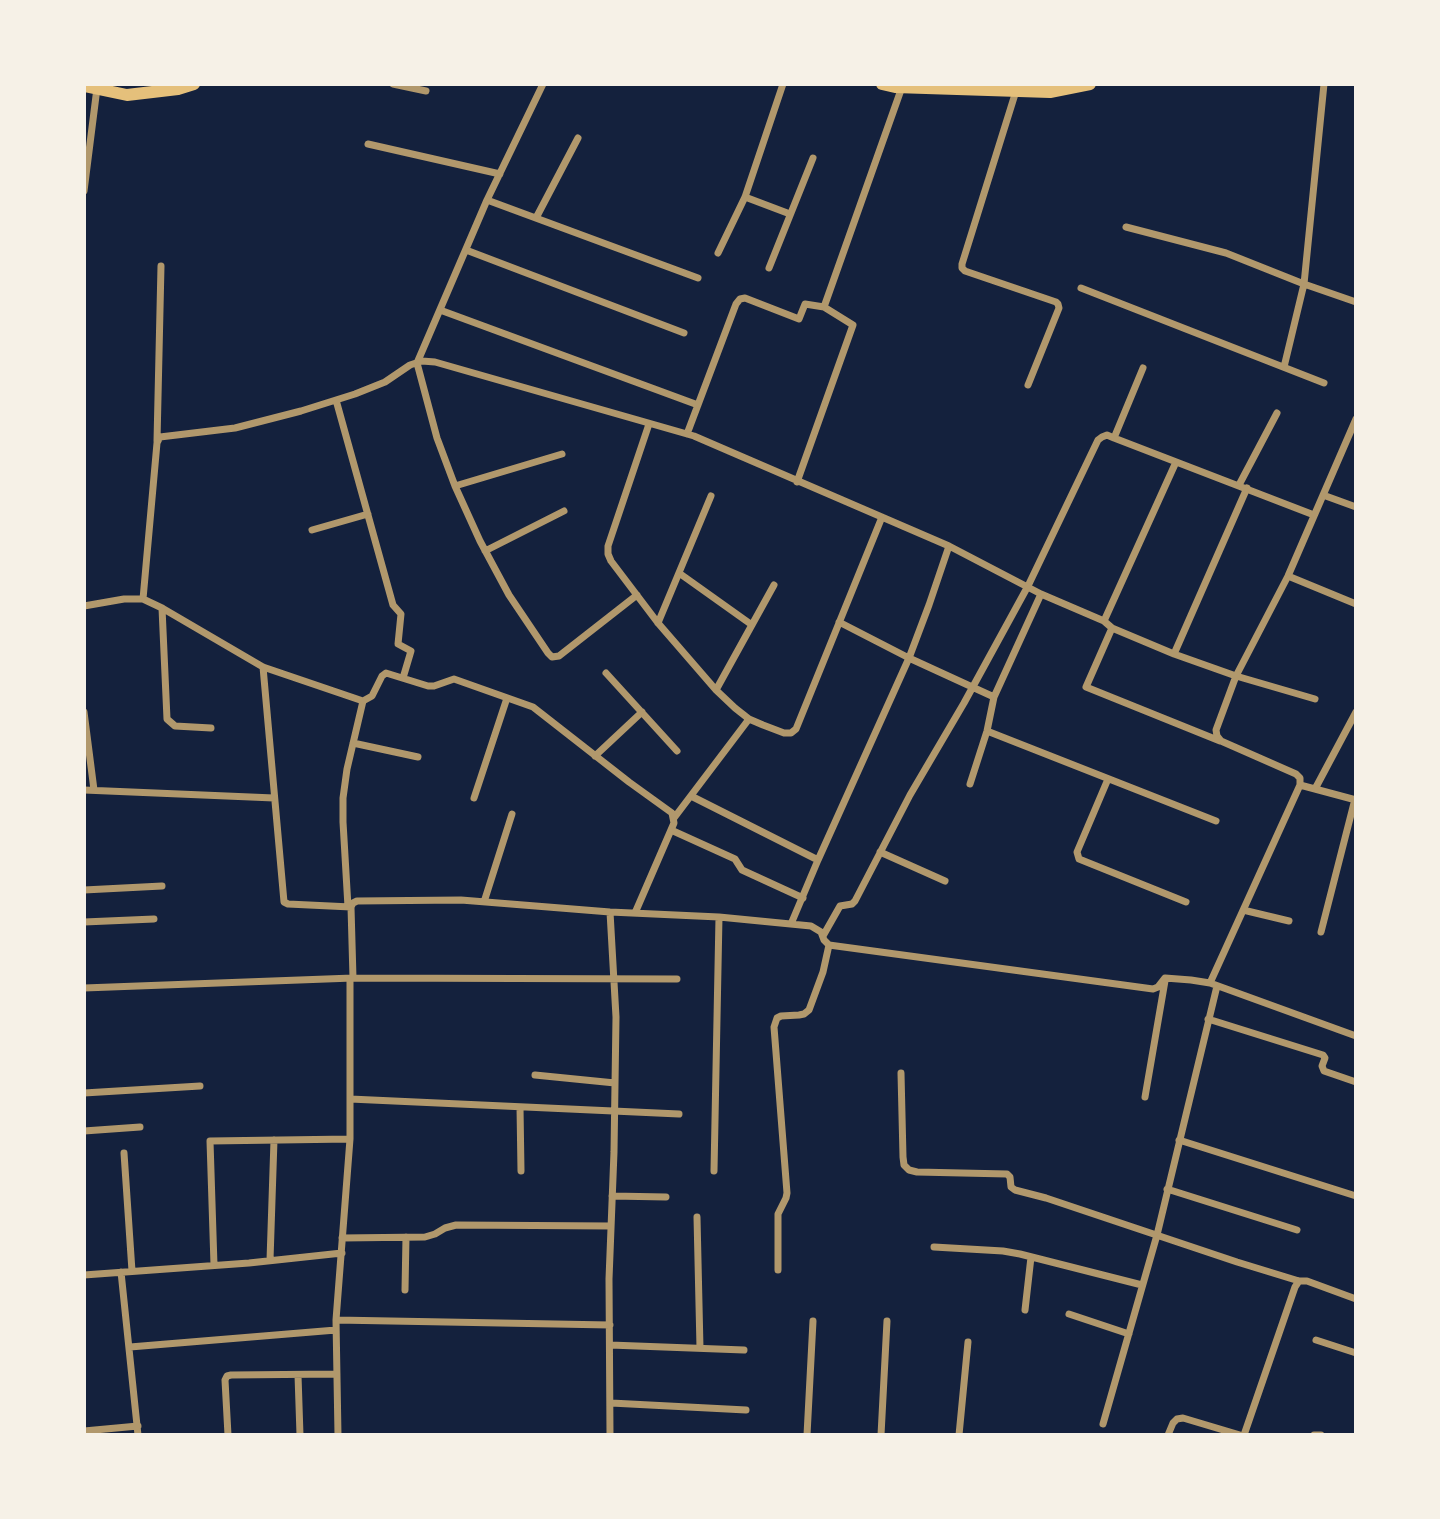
<!DOCTYPE html>
<html>
<head>
<meta charset="utf-8">
<style>
	body { margin:0 }
	#map { position:relative; width:1440px; height:1519px; overflow:hidden; background:#14213d; font-family:"Noto Sans",sans-serif }
	canvas { display:block }
	.frame { position:absolute; inset:0; border:86px solid #f6f1e7; pointer-events:none }
</style>
</head>
<body>
<div id="map">
<canvas width="1440" height="1519"></canvas>
<div class="frame"></div>
</div>
<script>
const ctx = document.querySelector('canvas').getContext('2d');
ctx.lineJoin = 'round';
function poly(rows) {
  const path = new Path2D();
  for (const r of rows) {
    path.moveTo(r[0], r[1]);
    for (let i = 2; i < r.length; i += 2) path.lineTo(r[i], r[i + 1]);
  }
  return path;
}
function trace(path, color, width, dash) {
  ctx.strokeStyle = color;
  ctx.lineWidth = width;
  ctx.lineCap = dash ? 'butt' : 'round';
  ctx.setLineDash(dash || []);
  ctx.stroke(path);
}
const minor = poly([
	[393,84,426,91],
	[543,84,487,200,417,363,437,438,455,486,480,541,509,595,548,653,552,657,559,656,637,595],
	[1016,91,962,264,962,268,965,271,1056,302,1058,304,1059,308,1028,385],
	[368,144,500,174],
	[84,191,97,88],
	[745,197,790,214],
	[487,200,698,278],
	[536,218,578,138],
	[1126,227,1226,253,1304,284,1356,302],
	[466,250,684,333],
	[718,253,745,197,783,84],
	[769,268,813,158],
	[1081,288,1324,383],
	[824,307,902,87],
	[440,310,698,405],
	[1284,367,1304,284,1324,84],
	[336,400,393,605,401,614,398,644,411,651,403,678],
	[649,424,608,546,608,554,611,561,658,623,716,690,735,708,749,719,763,725,784,733,791,733,796,729,882,517],
	[687,434,736,304,740,299,745,298,799,319,805,304,824,307,853,325,797,482],
	[1114,438,1143,368],
	[157,441,161,266],
	[1239,485,1277,413],
	[455,486,562,454],
	[1323,495,1356,507],
	[312,530,368,514],
	[485,551,564,511],
	[679,573,752,625],
	[1288,576,1356,604],
	[143,599,157,443,160,437,235,428,301,411,355,394,385,382,410,365,422,361,435,362,694,436,949,546,1041,594,1104,621,1112,628,1174,654,1236,676,1216,730,1217,736,1221,741,1296,774,1300,778,1300,785,1210,983],
	[84,606,124,599,143,599,162,608,263,667,363,701,372,696,382,676,386,673,428,686,434,686,454,679,533,707,629,782,672,813,674,823,635,913],
	[162,608,167,719,175,726,211,728],
	[1104,621,1176,462],
	[839,622,909,658,994,697],
	[658,623,711,496],
	[1112,628,1086,687,1220,741],
	[1174,654,1247,488],
	[263,667,284,902,288,904,351,907],
	[606,673,677,751],
	[716,690,774,585],
	[1315,699,1236,676,1288,576,1356,419],
	[84,712,94,790],
	[987,731,1216,821],
	[353,743,418,757],
	[595,756,642,712],
	[1108,779,1077,852,1079,859,1186,902],
	[970,784,987,731,994,697,1041,594],
	[1300,785,1356,800],
	[1315,789,1356,712],
	[84,790,274,798],
	[691,796,818,860],
	[474,798,507,698],
	[674,818,749,719],
	[671,830,735,859,742,870,803,898],
	[880,852,945,881],
	[84,890,162,886],
	[484,902,512,814],
	[348,907,343,822,343,798,347,769,363,701],
	[1243,910,1289,921],
	[610,912,616,1017,614,1152,609,1279,610,1435],
	[84,922,154,919],
	[791,924,818,860,909,658,929,605,949,546],
	[1321,932,1355,799],
	[823,936,840,906,852,904,855,901,910,795,964,703,1028,586,1098,440,1102,437,1107,435,1114,438,1314,515],
	[353,978,677,979],
	[84,988,353,978,351,907,353,903,357,901,461,900,610,912,719,917,811,926,821,932,824,940,829,945,1153,989,1158,987,1165,978,1191,980,1210,983,1356,1036],
	[1208,1019,1323,1055,1325,1058,1322,1066,1324,1071,1356,1082],
	[901,1073,903,1157,904,1165,909,1170,917,1172,1007,1174,1010,1177,1011,1187,1015,1190,1046,1198,1237,1262,1299,1281,1307,1281,1356,1299],
	[535,1075,615,1083],
	[84,1093,200,1086],
	[1145,1097,1165,981],
	[350,1099,679,1114],
	[520,1107,521,1171],
	[84,1131,140,1127],
	[1179,1140,1356,1196],
	[124,1153,132,1271],
	[714,1171,719,917],
	[1167,1189,1297,1230],
	[612,1196,666,1197],
	[697,1217,700,1348],
	[342,1238,425,1237,435,1234,445,1228,456,1225,611,1226],
	[934,1247,1003,1251,1020,1254,1142,1285],
	[270,1260,274,1140],
	[214,1265,210,1141,350,1139],
	[778,1270,778,1214,786,1198,787,1193,774,1027,777,1018,781,1016,799,1015,804,1014,809,1010,823,972,829,945],
	[121,1272,138,1435],
	[84,1275,249,1263,342,1253],
	[405,1290,406,1237],
	[1025,1310,1031,1257],
	[1069,1314,1129,1334],
	[336,1320,610,1325],
	[1316,1340,1356,1353],
	[610,1345,744,1350],
	[130,1347,336,1330],
	[298,1375,300,1435],
	[611,1403,746,1410],
	[1103,1424,1157,1235,1217,986],
	[84,1431,138,1426],
	[228,1435,225,1380,227,1376,231,1375,337,1374],
	[338,1435,336,1320,350,1139,350,978],
	[807,1435,813,1321],
	[881,1435,887,1321],
	[959,1435,968,1342],
	[1168,1435,1173,1423,1177,1419,1183,1418,1240,1435],
	[1244,1435,1295,1287,1299,1281],
	[1314,1435,1321,1435]
]);
const secondary = poly([
	[882,84,895,87,1050,92,1090,84],
	[84,86,127,95,178,89,194,84]
]);
trace(minor, '#b1986c', 7);
trace(secondary, '#e5c07b', 12);
</script>
</body>
</html>
